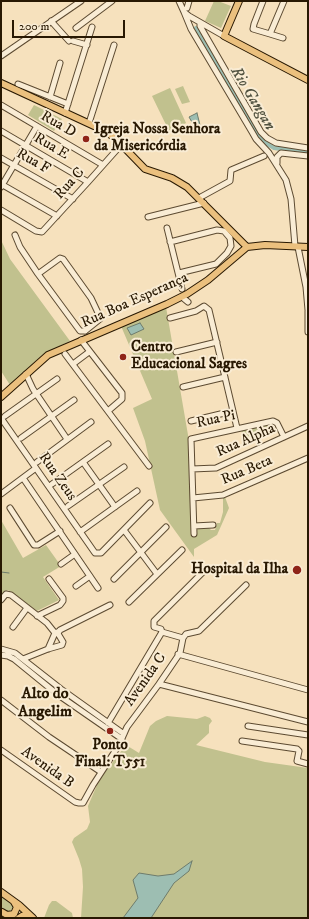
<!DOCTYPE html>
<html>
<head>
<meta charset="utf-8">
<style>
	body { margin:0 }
	#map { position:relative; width:309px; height:919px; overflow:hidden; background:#f6e1bd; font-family:"IM FELL DW Pica",serif }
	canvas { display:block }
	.frame { position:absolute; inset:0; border:2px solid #281802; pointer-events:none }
	.scale { position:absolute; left:12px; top:20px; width:113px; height:18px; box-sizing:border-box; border:2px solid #281802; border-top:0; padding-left:5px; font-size:12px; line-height:14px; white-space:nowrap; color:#281802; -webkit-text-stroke:3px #f9ecd4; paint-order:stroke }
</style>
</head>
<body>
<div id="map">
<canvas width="309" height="919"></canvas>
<div class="frame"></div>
<div class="scale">200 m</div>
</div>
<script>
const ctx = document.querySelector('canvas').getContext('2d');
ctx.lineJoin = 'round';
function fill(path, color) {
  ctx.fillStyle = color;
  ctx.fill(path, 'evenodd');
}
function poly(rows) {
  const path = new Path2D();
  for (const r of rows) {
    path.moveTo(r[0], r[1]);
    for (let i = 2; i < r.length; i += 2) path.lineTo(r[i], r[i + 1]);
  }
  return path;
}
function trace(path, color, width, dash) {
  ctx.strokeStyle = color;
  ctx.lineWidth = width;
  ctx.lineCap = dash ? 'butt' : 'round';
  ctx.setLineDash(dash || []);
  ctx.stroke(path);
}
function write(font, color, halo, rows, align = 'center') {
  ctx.font = font + ' "IM FELL DW Pica",serif';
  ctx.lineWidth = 4;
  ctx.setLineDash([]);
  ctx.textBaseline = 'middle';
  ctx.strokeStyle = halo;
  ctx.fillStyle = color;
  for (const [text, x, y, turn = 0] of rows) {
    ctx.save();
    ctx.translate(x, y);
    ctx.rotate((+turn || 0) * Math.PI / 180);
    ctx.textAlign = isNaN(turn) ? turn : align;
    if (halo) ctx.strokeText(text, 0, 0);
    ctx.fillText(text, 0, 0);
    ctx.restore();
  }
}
const green = poly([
	[214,1,218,1,231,6,221,28,205,21],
	[183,86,190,102,182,104,175,89],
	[170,88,186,123,169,131,152,96],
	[34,105,62,119,54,131,28,115],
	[1,240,10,259,70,341,42,355,10,385,1,371],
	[166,307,188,435,193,528,208,527,211,530,215,530,217,523,220,523,223,512,223,498,225,497,229,508,217,535,194,549,194,557,160,510,145,441,133,408,152,399,121,326],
	[274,422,276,425,244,439,241,430],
	[1,520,23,558,46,545,61,566,43,577,59,600,37,611,8,590,1,597],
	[167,716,197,719,205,716,210,718,212,721,209,725,209,733,196,745,265,762,308,768,308,918,81,918,83,887,82,869,79,859,72,842,74,838,87,829,90,822,88,806,97,785,105,772,126,745,139,753,150,726,156,721],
	[1,896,13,905,13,908,10,911,7,912,1,907],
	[52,901,56,901,72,913,73,918,44,918,49,905]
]);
const water = poly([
	[197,113,201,129,197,131,189,117,197,113],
	[140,323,144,329,131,335,127,328,140,323],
	[192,861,189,871,174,883,151,918,123,918,138,898,133,880,139,873,158,876,174,874,192,861]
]);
const stream = poly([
	[1,572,9,573]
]);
const canal = poly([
	[196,28,258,135,264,142,274,148,308,153]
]);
const minor = poly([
	[179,1,184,12,189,16,224,36],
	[263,1,254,24,253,29,270,34,284,1],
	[187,8,189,1],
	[184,12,191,29,252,132,256,139,269,153,286,180,291,199,295,246],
	[51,21,69,41],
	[200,23,200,26,261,132,267,138,276,143,308,148],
	[76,28,112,1],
	[270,34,283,38],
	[73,41,87,45],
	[1,56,81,1],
	[18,84,68,104],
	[50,97,60,63],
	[1,105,103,165],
	[65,113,92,27],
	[89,123,114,45],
	[1,131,88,182],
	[1,158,73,199],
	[277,163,277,157,281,153,308,156],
	[1,184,57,216],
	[1,187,37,126],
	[199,198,230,181,231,170,264,156],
	[1,210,36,231,42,232,88,182,121,145],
	[148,217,204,203],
	[167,228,182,289],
	[15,235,20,247,38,274,80,331,85,331],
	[170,242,217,230,224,231,230,238,231,246,227,253,216,264,179,273],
	[298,247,306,287,308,310],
	[38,274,60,258,63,259,91,298,100,317,100,319,85,331],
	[182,297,188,302],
	[308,311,308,332],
	[170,318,196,311,204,306,209,310,237,428],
	[81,340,122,393,122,399,108,411],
	[176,352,217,342],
	[65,354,149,466],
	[73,364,89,352],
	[26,374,33,389,67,439],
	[183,387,225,377],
	[5,416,57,379],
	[1,418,95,553,101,553,150,503],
	[191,421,233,411],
	[21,438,74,400],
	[37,462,91,422],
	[83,462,115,507],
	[192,469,216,468,308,426],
	[23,478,98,588],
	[52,484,108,444],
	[1,494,36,468],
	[193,498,223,495,308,458],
	[68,506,124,467],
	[10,508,34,545,38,545,60,531],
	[194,526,213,525],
	[124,530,157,574],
	[80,532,137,491],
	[194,534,191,439,273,421,277,423,284,437],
	[61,564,75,554],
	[114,579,166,527],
	[76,586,90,576],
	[1,600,6,594,11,595,47,623,55,633],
	[129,602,182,550],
	[37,616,60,605,63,601,63,598,49,579],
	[13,627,27,608],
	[162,632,161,629,154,627,154,621,204,571],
	[162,632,183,638],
	[58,633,60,630,110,605],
	[1,649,15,653,61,689,124,734],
	[178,654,308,690],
	[1,655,8,656,14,659,57,694,122,739],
	[23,659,48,649,62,645,63,642,57,632,55,633,48,649],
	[159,684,308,722],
	[1,700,49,737,101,772],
	[108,723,162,632],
	[248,726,308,735],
	[242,741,297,749,299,751,297,761,308,764],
	[1,750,75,802,79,803,83,803,93,785,119,745,127,727,159,684,180,653,183,638,186,634,199,631,246,585]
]);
const major = poly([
	[239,1,224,36,308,80],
	[1,83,105,131,115,138,145,169,172,178,187,187,247,247],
	[1,397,48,355,167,304,187,294,208,280,247,247,265,245,308,247],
	[1,892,19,905,33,918],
	[2,912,7,915,14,914,17,907,14,902],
	[19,918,22,916,26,915,31,917]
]);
const markers = [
	[86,139,4,"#8f2418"],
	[123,357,4,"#8f2418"],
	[297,570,5,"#8f2418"],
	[110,731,4,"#8f2418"]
];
const streetNames = [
	["Rua D",58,125,30],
	["Rua E",51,147,30],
	["Rua F",33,162,30],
	["Rua C",70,184,-48],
	["Rua Boa Esperança",135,301,-24],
	["Rua Pi",216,420,-12],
	["Rua Alpha",246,441,-24],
	["Rua Beta",247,471,-23],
	["Rua Zeus",57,477,55],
	["Avenida C",146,680,-55],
	["Avenida B",47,768,35]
];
const poiNames = [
	["Igreja Nossa Senhora",94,130],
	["da Misericórdia",94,147],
	["Centro",131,348],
	["Educacional Sagres",131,365],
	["Hospital da Ilha",288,570,"right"],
	["Ponto",110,746,"center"],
	["Final: T551",110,763,"center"]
];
const waterNames = [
	["Rio Gangan",252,99,59]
];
const neighbourhoodNames = [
	["Alto do",45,695],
	["Angelim",45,713]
];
fill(green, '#c1c18e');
fill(water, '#9dbeb2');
trace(water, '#6e7c6c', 1);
trace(stream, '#6e7c6c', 1);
trace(canal, '#9dbeb2', 4);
trace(minor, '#5c4a31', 7);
trace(major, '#281802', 8);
trace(minor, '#f9ecd4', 5);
trace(major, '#ebc07e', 6);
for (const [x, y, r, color] of markers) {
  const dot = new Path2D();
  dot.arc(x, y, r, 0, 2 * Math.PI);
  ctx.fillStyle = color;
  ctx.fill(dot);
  trace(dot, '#f9ecd4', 1.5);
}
write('15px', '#281802', '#f9ecd4', streetNames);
write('bold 15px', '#281802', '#f9ecd4', poiNames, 'left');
write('italic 16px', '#515240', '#f9ecd4', waterNames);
write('bold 16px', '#281802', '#f9ecd4', neighbourhoodNames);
</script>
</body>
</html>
